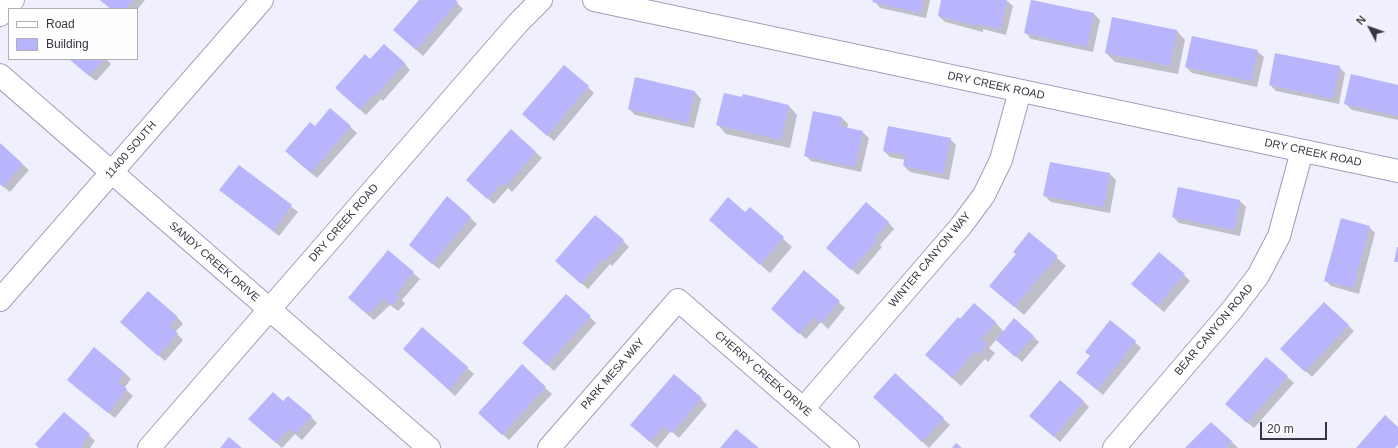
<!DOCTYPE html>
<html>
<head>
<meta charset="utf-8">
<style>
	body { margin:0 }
	#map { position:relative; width:1398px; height:448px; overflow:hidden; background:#efeffd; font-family:Arial,sans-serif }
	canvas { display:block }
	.legend { position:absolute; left:8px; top:8px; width:130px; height:52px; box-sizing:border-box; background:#fefefe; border:1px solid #aeaeb3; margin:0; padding:5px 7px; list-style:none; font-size:12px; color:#363643 }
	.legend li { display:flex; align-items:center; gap:8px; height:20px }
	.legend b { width:20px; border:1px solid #aeaeb3 }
	.north { position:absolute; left:1350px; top:8px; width:40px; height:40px; -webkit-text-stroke:3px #fefefe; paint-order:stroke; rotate:311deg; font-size:11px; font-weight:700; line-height:16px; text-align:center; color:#363643 }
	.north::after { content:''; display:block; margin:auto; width:14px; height:18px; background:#363643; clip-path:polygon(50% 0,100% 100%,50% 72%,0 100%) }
	.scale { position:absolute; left:1260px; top:422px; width:67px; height:18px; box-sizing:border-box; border:2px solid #363643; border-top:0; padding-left:5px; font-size:12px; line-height:14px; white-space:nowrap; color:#363643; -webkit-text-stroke:3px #fefefe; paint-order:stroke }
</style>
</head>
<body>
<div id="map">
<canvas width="1398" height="448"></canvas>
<ul class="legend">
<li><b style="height:5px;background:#fff"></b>Road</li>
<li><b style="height:11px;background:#b8b5fd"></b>Building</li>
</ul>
<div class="north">N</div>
<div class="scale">20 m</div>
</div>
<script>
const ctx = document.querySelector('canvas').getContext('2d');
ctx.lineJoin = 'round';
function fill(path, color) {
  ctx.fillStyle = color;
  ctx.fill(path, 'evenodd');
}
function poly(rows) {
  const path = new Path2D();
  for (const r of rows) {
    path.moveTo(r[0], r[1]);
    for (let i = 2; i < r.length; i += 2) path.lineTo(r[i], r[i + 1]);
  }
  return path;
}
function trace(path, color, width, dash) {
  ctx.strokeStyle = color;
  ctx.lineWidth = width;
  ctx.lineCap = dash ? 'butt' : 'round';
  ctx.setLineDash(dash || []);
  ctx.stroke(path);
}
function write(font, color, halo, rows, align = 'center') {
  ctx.font = font + ' Arial,sans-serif';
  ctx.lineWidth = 3;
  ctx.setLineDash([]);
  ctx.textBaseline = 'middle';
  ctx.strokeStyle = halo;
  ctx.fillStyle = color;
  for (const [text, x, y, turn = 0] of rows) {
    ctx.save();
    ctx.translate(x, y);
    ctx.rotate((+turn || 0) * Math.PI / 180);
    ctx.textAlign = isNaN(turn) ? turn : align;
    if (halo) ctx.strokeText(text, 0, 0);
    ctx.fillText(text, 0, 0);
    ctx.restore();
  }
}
const shadow = poly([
	[100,0,145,0,137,10,111,9],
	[420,0,454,0,463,9,423,56,401,36],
	[874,0,930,0,926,18,880,8],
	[942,0,1006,0,1013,6,1006,35,983,29,983,32,945,22,939,16],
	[1032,0,1094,14,1100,20,1093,52,1031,39,1025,32],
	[1177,31,1185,40,1178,74,1115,62,1106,53],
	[1257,51,1264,57,1257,87,1192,73,1186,67],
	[69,59,106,59,111,64,96,81],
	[370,61,404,63,410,70,383,101,381,99,366,115,342,94],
	[1339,67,1345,73,1339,104,1276,91,1270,85],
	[1398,86,1398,120,1352,110,1346,104],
	[588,87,594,93,554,141,523,114],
	[695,92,701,99,694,128,635,115,629,109],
	[789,106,797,115,790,148,726,134,718,125],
	[330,109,357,133,317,178,292,157],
	[842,118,848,124,847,129,862,132,869,138,861,172,811,161,805,155],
	[511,130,542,158,512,192,508,188,494,204,473,186],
	[950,139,956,145,949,180,910,172,904,166,905,160,890,157,884,151],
	[0,145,29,170,10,192,0,184],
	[239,166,298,212,279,236,221,190],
	[1110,174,1116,180,1110,213,1051,202,1045,196],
	[447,198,477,224,439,269,416,251],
	[1240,201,1246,207,1240,236,1179,223,1173,217],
	[750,208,792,247,770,273,710,220,745,214],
	[888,222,894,229,880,245,882,247,858,275,833,254],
	[1369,227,1375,233,1359,294,1331,286,1325,280],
	[1030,234,1066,266,1024,315,991,286,1017,254],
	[623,241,629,247,612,266,610,264,588,289,563,267],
	[388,252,420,279,402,300,405,304,398,311,390,305,374,320,355,304],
	[805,272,845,308,828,329,821,322,806,339,778,315],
	[1184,275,1190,281,1164,312,1139,290],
	[177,317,183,324,175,332,183,340,165,361,128,329],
	[590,317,596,323,554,371,530,349],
	[995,322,1004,332,1033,336,1039,342,1022,362,997,339,989,348,995,353,988,362,985,359,961,386,926,355],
	[1348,325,1354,331,1312,377,1288,355],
	[422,329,474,374,455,396,411,355],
	[1135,342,1141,348,1103,395,1077,373,1091,356],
	[1266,358,1294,383,1254,428,1232,410],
	[125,373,131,379,124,388,133,396,115,418,74,386],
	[895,374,950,425,929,448,881,403],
	[545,388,552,394,509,440,485,419],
	[701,399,707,405,679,438,671,431,657,448,638,431],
	[1083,401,1089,407,1060,442,1037,422],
	[283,403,311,417,317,423,302,440,295,434,282,448,256,425],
	[1211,423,1232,442,1238,448,1186,448],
	[89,435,95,441,90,448,40,448]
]);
const building = poly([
	[100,0,134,0,126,9,111,9],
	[419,0,455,0,458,2,416,50,393,30],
	[873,0,923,0,920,13,872,2],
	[941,0,1007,0,1000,29,977,24,977,26,938,16],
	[1031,0,1094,13,1087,47,1024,33],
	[1112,17,1177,30,1170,66,1105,53],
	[1192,36,1258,50,1251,81,1185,67],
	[384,44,405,63,376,95,374,94,360,110,335,88,365,54,370,59],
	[1275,53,1340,66,1333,99,1269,85],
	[69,59,104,59,89,76],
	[564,65,589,86,547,136,522,114],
	[1351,74,1398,85,1398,116,1344,104],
	[635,77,695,91,688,123,628,109],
	[724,93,742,97,743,94,789,105,781,140,716,125],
	[330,108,351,126,311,173,285,151,310,122,315,126],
	[813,111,842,117,840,126,863,131,855,167,804,156],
	[888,126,951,138,943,174,903,166,905,155,883,151],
	[511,129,536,152,506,186,502,183,487,199,466,180],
	[0,143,23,164,3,187,0,184],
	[1050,162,1110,173,1104,207,1043,196],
	[239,165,292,205,273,231,219,190],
	[1178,187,1240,200,1234,230,1172,217],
	[447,196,471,217,432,264,409,245],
	[728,197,745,212,750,207,784,237,760,265,709,220],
	[866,202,889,222,874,239,877,241,851,270,826,248],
	[595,215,624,240,606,261,603,259,581,284,555,261],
	[1341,218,1370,226,1353,288,1324,281],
	[1029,232,1058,256,1014,307,989,286,1016,254,1013,252],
	[1397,247,1398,247,1398,262,1394,262],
	[388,250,414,272,396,294,399,297,392,306,384,299,368,314,348,298],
	[1159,252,1185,274,1157,306,1131,284],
	[804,270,840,301,821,323,814,317,799,334,771,309],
	[148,291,178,317,169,326,178,333,158,356,120,322],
	[566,294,591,316,547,365,522,343],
	[1324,302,1349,325,1305,372,1280,349],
	[974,303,996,322,981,339,987,344,979,354,975,351,952,378,925,355,958,317,960,319],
	[1014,318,1034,336,1015,357,996,340],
	[1110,320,1136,341,1097,390,1076,373,1090,356,1085,352],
	[422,327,468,367,449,390,403,349],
	[94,347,125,373,118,382,127,389,108,413,67,380],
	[1266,357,1288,376,1247,423,1225,404],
	[522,364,546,387,502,435,478,413],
	[895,373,944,418,922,442,873,397],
	[674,374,702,398,672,433,664,426,650,442,630,425],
	[1060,380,1084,401,1054,437,1029,416],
	[273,392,283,401,288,396,312,416,295,434,289,429,276,443,248,419],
	[64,412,90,434,81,445,83,446,81,448,39,448,35,444],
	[1385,415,1398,427,1398,445,1395,448,1356,448],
	[1211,422,1232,441,1226,448,1185,448],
	[736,429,759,448,720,448],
	[229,437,242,448,220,448],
	[956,443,962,448,952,448]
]);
const minor = poly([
	[594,0,1398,171],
	[0,15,13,0],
	[0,75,429,448],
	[803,409,961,226,984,195,1001,160,1020,91],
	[149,448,518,23,541,0],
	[549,448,678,300,848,448],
	[1114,448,1232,310,1258,276,1279,236,1302,151]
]);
const major = poly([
	[0,300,262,0]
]);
const streetNames = [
	["DRY CREEK ROAD",996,86,12],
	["11400 SOUTH",131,150,-49],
	["DRY CREEK ROAD",1313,153,12],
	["DRY CREEK ROAD",344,223,-49],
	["WINTER CANYON WAY",930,260,-50],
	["SANDY CREEK DRIVE",214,262,41],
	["BEAR CANYON ROAD",1214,330,-50],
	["PARK MESA WAY",613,374,-49],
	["CHERRY CREEK DRIVE",763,374,41]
];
fill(shadow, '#0003');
fill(building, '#b8b5fd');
trace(minor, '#9f9fbe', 24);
trace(major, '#9f9fbe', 24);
trace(minor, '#fff', 22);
trace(major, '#fff', 22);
write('11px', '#363643', '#fefefe', streetNames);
</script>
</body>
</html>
